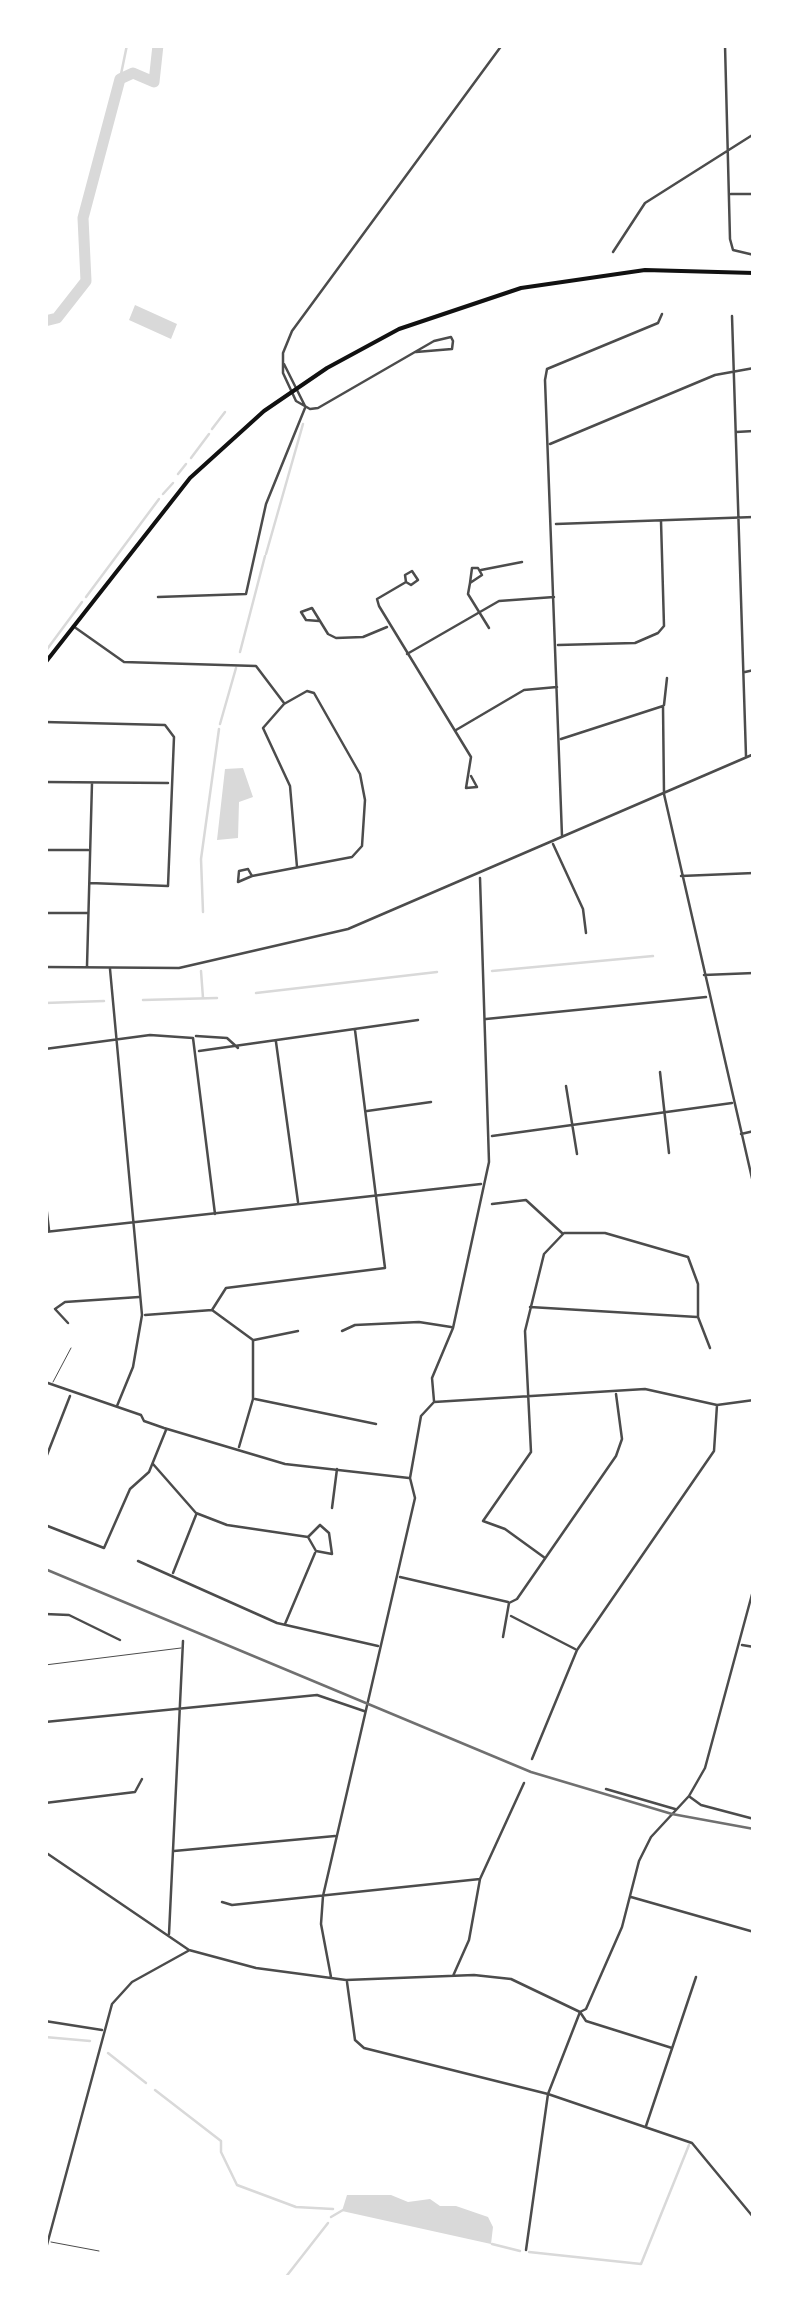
<!DOCTYPE html>
<html>
<head>
<meta charset="utf-8">
<style>
	body { margin:0 }
	#map { position:relative; width:799px; height:2323px; overflow:hidden; background:#fff; font-family:Rubik,sans-serif }
	canvas { display:block }
	.frame { position:absolute; inset:0; border:48px solid #fff; pointer-events:none }
</style>
</head>
<body>
<div id="map">
<canvas width="799" height="2323"></canvas>
<div class="frame"></div>
</div>
<script>
const ctx = document.querySelector('canvas').getContext('2d');
ctx.lineJoin = 'round';
function fill(path, color) {
  ctx.fillStyle = color;
  ctx.fill(path, 'evenodd');
}
function poly(rows) {
  const path = new Path2D();
  for (const r of rows) {
    path.moveTo(r[0], r[1]);
    for (let i = 2; i < r.length; i += 2) path.lineTo(r[i], r[i + 1]);
  }
  return path;
}
function trace(path, color, width, dash) {
  ctx.strokeStyle = color;
  ctx.lineWidth = width;
  ctx.lineCap = dash ? 'butt' : 'round';
  ctx.setLineDash(dash || []);
  ctx.stroke(path);
}
const water = poly([
	[135,305,177,324,171,339,129,320],
	[243,768,253,797,239,802,238,838,217,840,225,769],
	[347,2195,391,2195,408,2202,430,2199,440,2206,456,2206,488,2217,493,2227,491,2244,342,2211]
]);
const stream = poly([
	[120,79,127,45],
	[212,429,225,412],
	[191,458,209,434],
	[178,474,186,464],
	[163,494,173,483],
	[266,554,303,424],
	[86,597,159,499],
	[45,652,82,602],
	[240,652,265,556],
	[220,724,236,668],
	[203,912,201,859,219,729],
	[201,971,203,998],
	[492,971,653,956],
	[256,993,437,972],
	[143,1000,217,998],
	[45,1003,104,1001],
	[45,2037,90,2041],
	[108,2053,146,2083],
	[155,2090,221,2141,221,2152,237,2185,296,2207,333,2209],
	[331,2217,343,2210],
	[492,2244,520,2251],
	[529,2252,641,2264,689,2145],
	[285,2278,328,2223]
]);
const river = poly([
	[45,321,57,318,86,281,83,218,120,79,133,73,154,82,158,45]
]);
const service = poly([
	[53,1382,71,1348],
	[45,1665,181,1648],
	[51,2242,99,2251]
]);
const minor = poly([
	[725,45,730,239,733,250,754,255],
	[731,194,754,194],
	[613,252,645,203,754,134],
	[732,316,746,756],
	[416,352,452,349,453,341,451,337,434,341,318,408,310,409,296,401,283,373,283,353,292,331,502,45],
	[284,364,305,406],
	[736,432,754,431],
	[550,444,715,375,754,368],
	[556,524,754,517],
	[481,570,522,562],
	[406,582,405,575,412,571,418,580,411,585,406,582,377,599,379,606,471,757,466,788,477,787,471,776],
	[470,583,472,568,478,568,482,575,470,583,468,594,489,628],
	[158,597,246,594,266,504,305,408],
	[319,621,306,620,301,612,312,608,328,634,336,638,363,637,387,627],
	[73,626,124,662,256,666,284,703],
	[558,645,635,643,658,633,664,626,661,521],
	[407,654,499,601,554,597],
	[745,672,754,670],
	[664,705,667,678],
	[45,722,165,725,174,737,168,886,90,883],
	[456,730,524,690,557,687],
	[561,739,663,706,664,794,754,1187],
	[45,782,168,783],
	[562,836,545,380,547,369,658,323,662,314],
	[553,844,583,909,586,933],
	[45,850,88,850],
	[248,869,252,876,238,882,239,871,248,869],
	[252,876,352,857,362,846,365,800,360,774,314,693,307,691,284,704,263,728,290,786,297,867],
	[681,876,754,873],
	[45,913,88,913],
	[87,966,92,783],
	[45,967,179,968,348,929,754,754],
	[110,969,142,1315,133,1367,117,1406],
	[704,975,754,973],
	[486,1019,706,997],
	[196,1036,227,1038,238,1048],
	[276,1042,298,1202],
	[45,1049,150,1035,193,1038,215,1214],
	[199,1051,418,1020],
	[660,1072,669,1153],
	[566,1086,577,1154],
	[367,1111,431,1102],
	[741,1134,754,1131],
	[492,1136,732,1103],
	[45,1196,49,1230],
	[492,1204,526,1200,562,1233],
	[45,1232,481,1184],
	[530,1307,697,1317],
	[212,1310,226,1288,385,1268,355,1030],
	[145,1315,212,1310,253,1340,253,1399,239,1447],
	[68,1323,55,1309,65,1302,139,1297],
	[342,1331,355,1325,419,1322,451,1327],
	[254,1340,298,1331],
	[45,1382,141,1415,144,1421,164,1428,285,1464,409,1478],
	[255,1399,376,1424],
	[434,1401,432,1378,453,1328,489,1162,480,878],
	[434,1402,645,1389,717,1405,754,1400],
	[153,1464,196,1513,227,1525,308,1537],
	[45,1485,45,1460,70,1396],
	[332,1508,337,1469],
	[45,1525,104,1548,130,1489,149,1472,166,1430],
	[320,1525,329,1533,332,1554,316,1551,308,1537,320,1525],
	[545,1558,505,1529,483,1521,531,1452,525,1331,544,1254,564,1233,605,1233,688,1257,698,1284,698,1317,710,1348],
	[138,1561,277,1623,378,1646],
	[173,1573,196,1515],
	[400,1577,508,1602],
	[45,1614,69,1615,120,1640],
	[511,1616,575,1649],
	[285,1624,315,1553],
	[503,1637,509,1603,517,1599,616,1456,622,1439,616,1394],
	[742,1645,754,1647],
	[45,1722,317,1695,364,1711],
	[532,1759,577,1650,714,1451,717,1405],
	[606,1789,675,1809],
	[690,1797,701,1805,754,1819],
	[45,1803,135,1792,142,1779],
	[174,1851,335,1836],
	[45,1852,189,1950,256,1968,346,1980,474,1975,511,1979,580,2012,586,2021,672,2048],
	[631,1897,754,1932],
	[222,1902,232,1905,480,1879],
	[169,1934,183,1641],
	[453,1976,469,1940,480,1879,524,1783],
	[331,1977,321,1924,323,1896,415,1498,410,1478,421,1416,434,1402],
	[347,1982,355,2040,364,2048,548,2094,692,2143,754,2218],
	[45,2021,102,2030],
	[646,2126,696,1977],
	[526,2250,548,2094,580,2012,586,2009,622,1927,639,1861,651,1837,689,1796,705,1768,754,1587],
	[45,2252,112,2004,132,1982,188,1951]
]);
const secondary = poly([
	[45,663,190,478,264,411,327,368,399,329,521,288,645,270,754,273]
]);
const rail = poly([
	[45,1569,531,1772,672,1814,754,1829]
]);
fill(water, '#d9d9d9');
trace(stream, '#d9d9d9', 2.5);
trace(river, '#d9d9d9', 11);
trace(service, '#4c4c4c', 1);
trace(minor, '#4c4c4c', 2.5);
trace(secondary, '#111', 4);
trace(rail, '#707070', 2.5);
</script>
</body>
</html>
